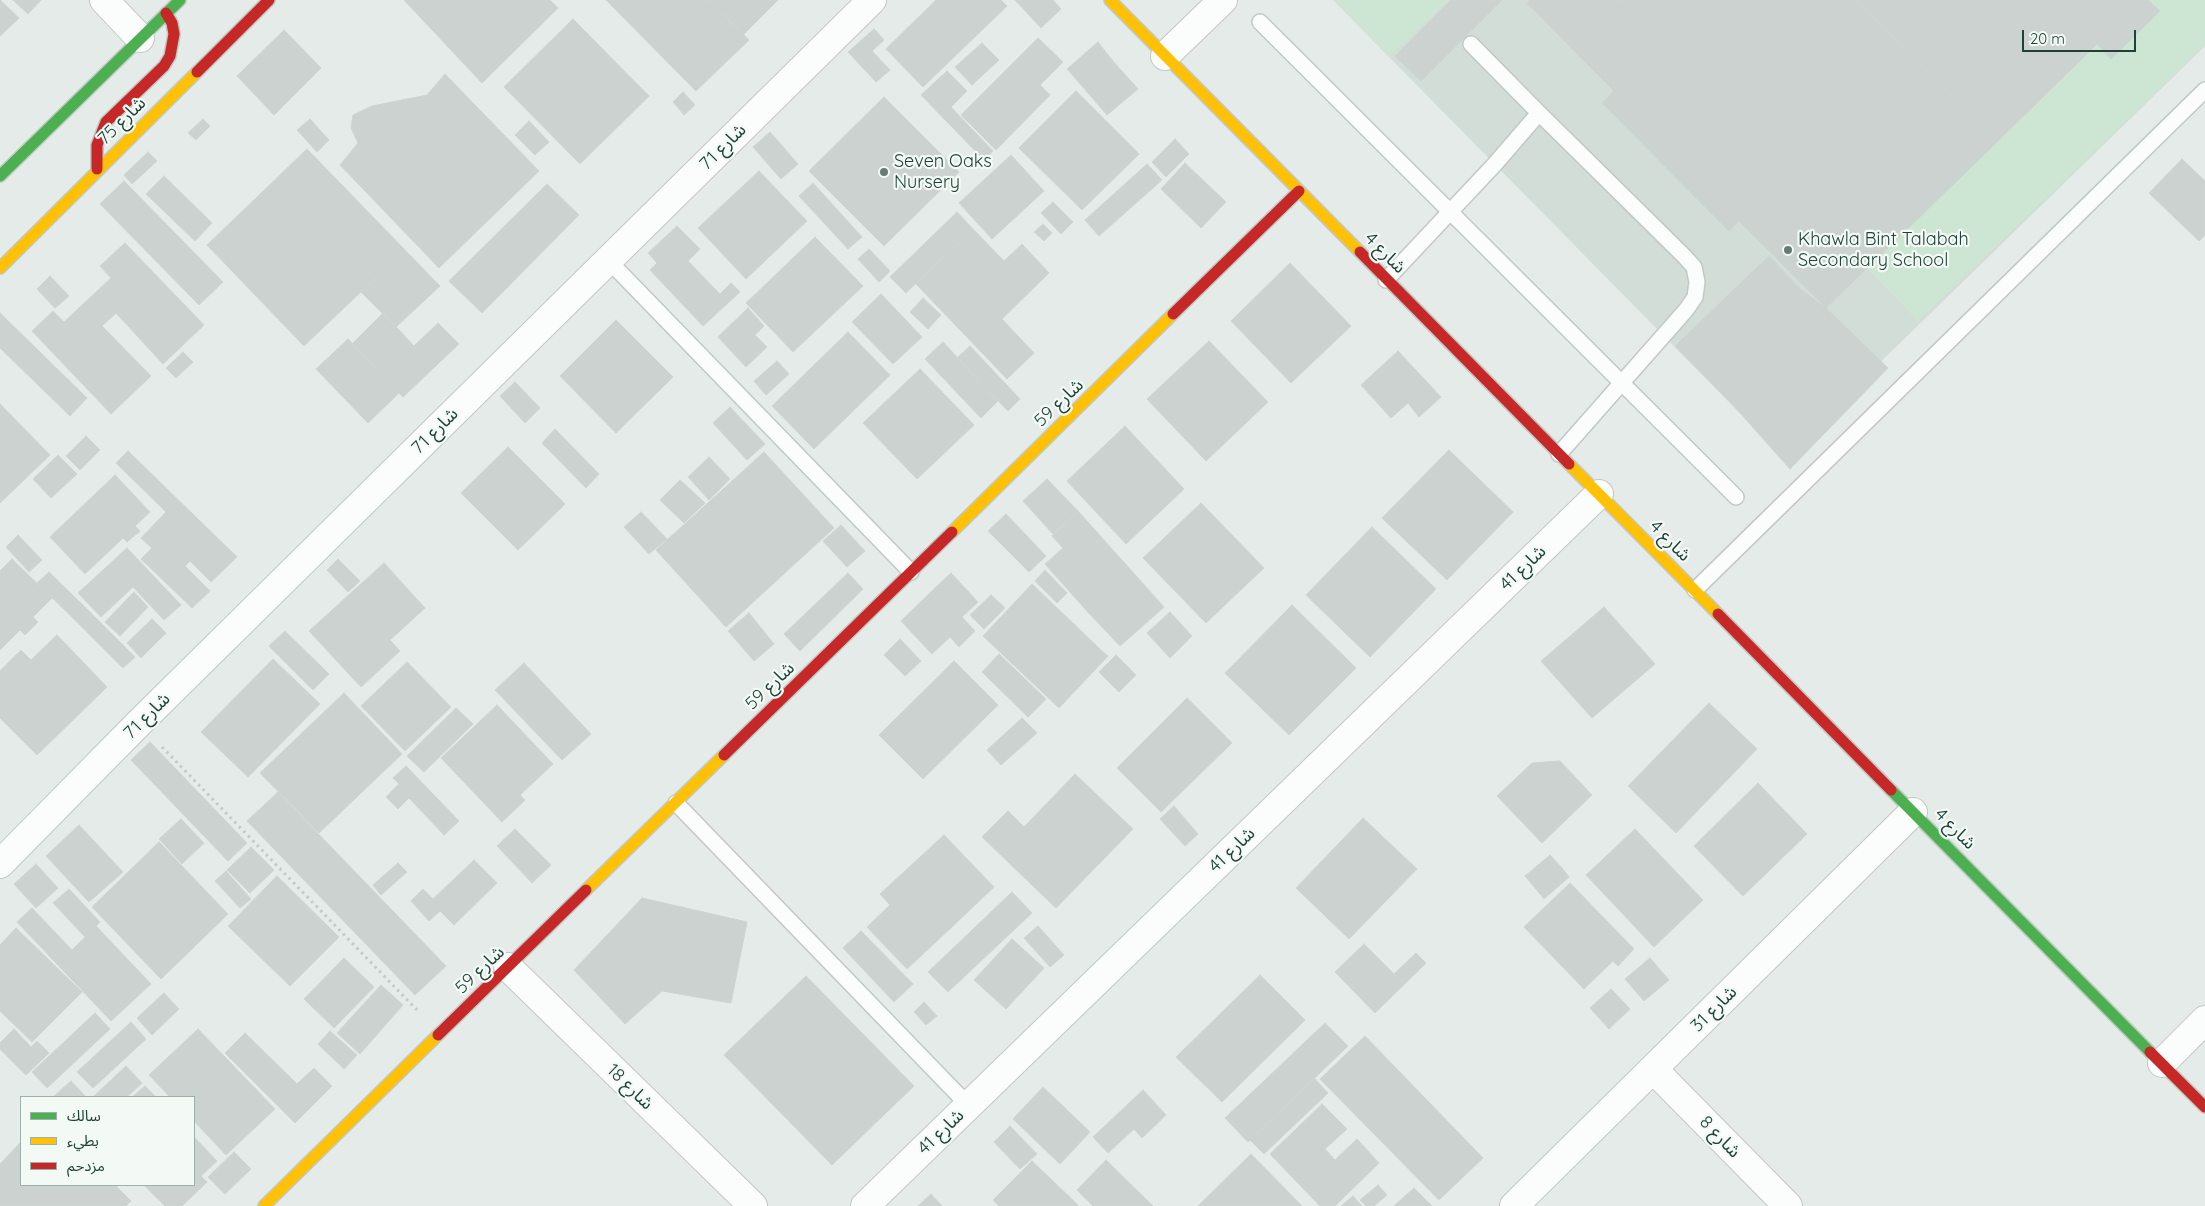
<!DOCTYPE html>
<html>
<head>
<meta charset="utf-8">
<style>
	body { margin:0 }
	#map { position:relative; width:2205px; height:1206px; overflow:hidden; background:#e5ebe8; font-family:Quicksand,"Noto Sans Arabic",sans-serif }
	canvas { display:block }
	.legend { position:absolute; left:20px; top:1096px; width:175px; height:90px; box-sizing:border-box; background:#f3faf6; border:1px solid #9fb0aa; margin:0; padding:6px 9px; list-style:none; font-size:15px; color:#204138 }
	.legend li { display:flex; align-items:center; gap:10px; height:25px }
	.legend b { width:25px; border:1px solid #9fb0aa }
	.scale { position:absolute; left:2022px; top:30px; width:114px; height:22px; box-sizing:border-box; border:2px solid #204138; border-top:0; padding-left:6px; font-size:15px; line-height:18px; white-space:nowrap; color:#204138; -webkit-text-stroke:4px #f3faf6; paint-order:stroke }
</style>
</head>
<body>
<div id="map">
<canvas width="2205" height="1206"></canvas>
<ul class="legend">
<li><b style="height:6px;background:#4caf50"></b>سالك</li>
<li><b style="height:6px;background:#ffc107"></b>بطيء</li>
<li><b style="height:6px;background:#c62828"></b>مزدحم</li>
</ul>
<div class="scale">20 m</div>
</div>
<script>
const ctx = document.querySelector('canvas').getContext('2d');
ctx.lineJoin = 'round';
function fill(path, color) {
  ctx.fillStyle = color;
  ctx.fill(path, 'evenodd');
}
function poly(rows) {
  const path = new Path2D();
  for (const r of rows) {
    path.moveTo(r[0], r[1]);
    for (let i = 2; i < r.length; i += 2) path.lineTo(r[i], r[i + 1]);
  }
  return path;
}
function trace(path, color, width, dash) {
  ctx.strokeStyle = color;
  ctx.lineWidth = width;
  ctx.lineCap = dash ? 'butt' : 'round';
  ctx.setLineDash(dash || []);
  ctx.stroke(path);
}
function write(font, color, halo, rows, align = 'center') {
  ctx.font = font + ' Quicksand,"Noto Sans Arabic",sans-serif';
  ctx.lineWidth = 4.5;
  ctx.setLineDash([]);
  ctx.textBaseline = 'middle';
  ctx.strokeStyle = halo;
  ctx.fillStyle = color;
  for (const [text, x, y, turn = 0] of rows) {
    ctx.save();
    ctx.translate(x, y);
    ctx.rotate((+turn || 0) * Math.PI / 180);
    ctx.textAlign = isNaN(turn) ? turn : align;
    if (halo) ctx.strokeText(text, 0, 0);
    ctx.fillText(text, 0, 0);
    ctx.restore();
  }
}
const built = poly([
	[1333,0,2205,0,2205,46,1783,457]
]);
const green = poly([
	[1333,0,1449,0,1389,57],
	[2148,0,2205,0,2205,45,1918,321,1867,268,2097,44,2112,59,2159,12]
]);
const building = poly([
	[0,0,19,18,0,36,0,0],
	[13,0,41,0,28,14,13,0],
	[404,0,550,0,558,8,482,83,404,0],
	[606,0,709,0,749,40,696,91,606,0],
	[709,0,778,0,743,35,709,0],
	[936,0,1001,0,1007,6,923,87,886,49,936,0],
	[1015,0,1053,0,1061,9,1041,28,1015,0],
	[1451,0,1502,0,1421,81,1395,56,1451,0],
	[1531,0,1621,0,1826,207,1945,89,1997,142,1826,308,1739,221,1729,231,1602,103,1614,91,1527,3,1531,0],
	[1621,0,1856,0,1945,89,1826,207,1621,0],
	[1857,0,2148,0,2160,11,2111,59,2097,44,1997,142,1857,0],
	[573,19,649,96,580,164,504,87,573,19],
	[874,29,884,40,872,51,890,70,876,82,848,52,874,29],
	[284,30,321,68,274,115,237,76,284,30],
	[1038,38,1063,62,1040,85,1050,95,996,150,961,115,1038,38],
	[1098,42,1112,60,1082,86,1067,69,1098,42],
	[982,43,999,60,972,85,955,67,982,43],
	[1112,60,1138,89,1107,115,1082,86,1112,60],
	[947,71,967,91,951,107,993,151,984,160,921,95,947,71],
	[445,74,539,171,439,268,340,165,358,143,351,128,353,115,372,106,427,95,445,74],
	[1076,91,1139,154,1082,210,1019,148,1076,91],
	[683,92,695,105,684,115,673,102,683,92],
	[884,97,959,172,884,246,809,171,884,97],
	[203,119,210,126,196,140,188,133,203,119],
	[310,119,329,140,317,152,297,130,310,119],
	[529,121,549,142,535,155,515,135,529,121],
	[770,132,798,164,781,179,753,147,770,132],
	[1175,139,1189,154,1166,177,1152,162,1175,139],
	[307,149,405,250,304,346,207,245,307,149],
	[148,152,157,161,132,184,124,175,148,152],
	[1011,155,1044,191,992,239,959,203,1011,155],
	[2182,159,2205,181,2205,235,2199,241,2149,193,2182,159],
	[1185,163,1226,202,1201,228,1161,189,1185,163],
	[1147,164,1162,180,1099,236,1085,220,1147,164],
	[759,171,807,221,746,279,698,228,759,171],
	[164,176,212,223,195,241,146,194,164,176],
	[124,181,223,282,199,305,100,204,124,181],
	[813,183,862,237,848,249,799,196,813,183],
	[547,184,579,215,482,313,449,281,547,184],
	[1053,202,1073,222,1061,234,1041,213,1053,202],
	[957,212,973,229,906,293,890,277,957,212],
	[1043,224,1052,233,1044,241,1034,232,1043,224],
	[677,226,700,249,688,261,720,294,731,283,740,292,703,326,650,270,657,263,648,253,677,226],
	[973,229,1004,261,1022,244,1049,273,1002,319,1034,353,1007,379,916,284,973,229],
	[815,237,863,286,793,352,746,303,815,237],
	[125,243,204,325,163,364,116,313,102,326,151,376,111,414,32,331,53,311,64,322,111,278,100,266,125,243],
	[869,249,890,271,879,282,858,259,869,249],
	[405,250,440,286,396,327,361,292,405,250],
	[1769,256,1800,289,1742,345,1768,371,1733,405,1675,346,1769,256],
	[1290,263,1351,326,1291,383,1231,321,1290,263],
	[50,276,69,296,55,308,37,289,50,276],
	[1800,289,1826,308,1888,368,1790,469,1733,405,1768,371,1742,345,1800,289],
	[881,294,922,337,893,364,852,322,881,294],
	[923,298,941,315,928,329,910,312,923,298],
	[748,308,764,326,755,335,767,347,746,367,718,337,748,308],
	[0,313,87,398,70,416,0,348,0,313],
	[383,313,414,346,438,323,459,344,403,397,352,344,383,313],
	[616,320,673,377,616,433,560,376,616,320],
	[848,332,890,375,814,449,772,406,848,332],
	[348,339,399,393,368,423,316,369,348,339],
	[1209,341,1268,402,1206,461,1147,399,1209,341],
	[943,342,998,401,981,418,925,359,943,342],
	[970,346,1020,399,1008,411,957,358,970,346],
	[1398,351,1441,397,1419,417,1408,403,1391,418,1361,385,1398,351],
	[183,352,193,362,176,378,166,368,183,352],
	[777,361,789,374,766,395,754,381,777,361],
	[920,369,974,425,917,479,863,423,920,369],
	[515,382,540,408,525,423,500,396,515,382],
	[0,404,50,455,0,503,0,404],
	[730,407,765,444,747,460,713,423,730,407],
	[1125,426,1184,489,1126,544,1067,481,1125,426],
	[555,429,599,474,586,488,542,443,555,429],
	[86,436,100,450,80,470,66,456,86,436],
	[508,447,565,504,518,550,461,493,508,447],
	[1449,450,1513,512,1447,580,1382,518,1449,450],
	[128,451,237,557,211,582,190,561,185,566,210,591,192,608,141,559,152,548,141,538,166,512,116,463,128,451],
	[764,452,834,528,726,627,656,550,764,452],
	[58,455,77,474,51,498,33,479,58,455],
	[709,457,730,479,709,500,688,477,709,457],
	[115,475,150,512,135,526,140,531,127,542,123,538,85,574,50,537,115,475],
	[1047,479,1078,511,1053,534,1023,501,1047,479],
	[680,480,705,503,684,523,660,500,680,480],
	[1201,503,1264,568,1206,623,1143,558,1201,503],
	[1078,511,1164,607,1145,624,1111,587,1086,610,1045,564,1063,548,1052,536,1078,511],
	[641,512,667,539,649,554,624,527,641,512],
	[1006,514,1046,556,1029,572,988,531,1006,514],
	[841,525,865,551,847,567,823,541,841,525],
	[1372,527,1436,589,1370,657,1306,595,1372,527],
	[18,535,42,560,29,572,6,547,18,535],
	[127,548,181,605,164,620,133,587,101,617,78,593,127,548],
	[12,559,52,598,33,617,38,622,25,635,20,630,0,650,0,571,12,559],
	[338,559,360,581,348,592,327,570,338,559],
	[384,563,425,608,390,640,400,651,361,687,309,631,384,563],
	[1045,570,1067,593,1057,603,1035,581,1045,570],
	[49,572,91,613,80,625,37,583,49,572],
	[848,573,863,589,800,651,784,634,848,573],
	[951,573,978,602,962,617,935,588,951,573],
	[1032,584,1074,624,1053,645,1079,673,1102,651,1108,656,1059,708,983,636,1032,584],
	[1111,587,1145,624,1120,646,1086,610,1111,587],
	[935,588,975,631,959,647,950,637,932,654,901,621,935,588],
	[134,592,148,607,120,636,105,622,134,592],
	[991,595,1005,608,984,629,970,615,991,595],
	[1292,605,1356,668,1289,735,1225,673,1292,605],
	[1604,607,1655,664,1592,718,1541,661,1604,607],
	[1170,612,1192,636,1170,658,1147,633,1170,612],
	[91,613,135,657,123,668,80,625,91,613],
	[749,613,774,644,754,661,728,631,749,613],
	[152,619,166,633,141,658,127,643,152,619],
	[1074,624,1102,651,1079,673,1053,645,1074,624],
	[285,631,329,674,313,690,269,646,285,631],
	[57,635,107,687,37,755,0,718,0,671,21,650,31,660,57,635],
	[900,639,921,661,905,676,884,655,900,639],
	[999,654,1046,699,1028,717,982,672,999,654],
	[1116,655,1136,675,1119,692,1099,672,1116,655],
	[273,659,320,704,248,777,201,732,273,659],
	[954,661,998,705,923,779,879,735,954,661],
	[407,662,451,707,405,751,361,706,407,662],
	[524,663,591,734,562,760,495,690,524,663],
	[344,693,402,754,319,833,260,773,344,693],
	[1187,698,1232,743,1161,812,1117,768,1187,698],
	[1709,703,1757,749,1676,833,1628,786,1709,703],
	[497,705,553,764,520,795,525,800,502,822,441,758,497,705],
	[456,708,473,724,424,772,407,756,456,708],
	[1022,718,1037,733,1001,765,987,750,1022,718],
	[150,742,247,843,228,861,131,760,150,742],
	[1560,761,1592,795,1542,843,1497,796,1532,763,1560,761],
	[406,766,459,821,444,835,409,798,398,809,386,797,399,784,393,778,406,766],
	[1075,774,1133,829,1056,908,982,837,1008,811,1024,827,1075,774],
	[1758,783,1807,834,1743,896,1694,846,1758,783],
	[278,792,446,966,415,995,247,821,278,792],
	[1174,806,1198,834,1185,846,1160,819,1174,806],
	[1363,818,1417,869,1349,939,1296,888,1363,818],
	[181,819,204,843,182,864,159,839,181,819],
	[79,825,123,872,89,902,46,856,79,825],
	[515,829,551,865,532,883,497,846,515,829],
	[1635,829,1703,900,1654,947,1586,875,1635,829],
	[944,835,994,887,976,904,958,884,934,906,953,926,907,969,867,927,890,905,880,894,944,835],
	[159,842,228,914,161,979,92,907,159,842],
	[251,847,274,870,250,893,227,870,251,847],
	[1550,855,1562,868,1536,889,1525,876,1550,855],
	[474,860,497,883,454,925,440,911,429,921,411,901,423,889,433,899,474,860],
	[398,863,407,872,381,895,373,885,398,863],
	[36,864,58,888,36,908,14,884,36,864],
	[1562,868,1569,877,1544,899,1536,889,1562,868],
	[226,871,251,899,240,908,215,881,226,871],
	[277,876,339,937,290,986,228,926,277,876],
	[1570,883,1634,949,1618,966,1613,961,1584,989,1524,927,1570,883],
	[958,884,976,904,953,926,934,906,958,884],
	[69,889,100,922,85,937,53,903,69,889],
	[1012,892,1032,913,948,992,928,972,1012,892],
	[642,898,747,922,731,1003,662,991,625,1024,574,970,642,898],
	[32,908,72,950,96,926,151,984,111,1021,17,922,32,908],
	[1038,926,1064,955,1050,967,1024,938,1038,926],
	[16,928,82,992,32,1042,0,1011,0,945,16,928],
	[861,931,913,984,894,1002,843,948,861,931],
	[1012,939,1044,968,1006,1009,974,980,1012,939],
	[1364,944,1394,974,1416,953,1426,963,1375,1013,1335,972,1364,944],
	[344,958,374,987,334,1028,304,999,344,958],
	[1650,958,1669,980,1644,1001,1625,979,1650,958],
	[1260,975,1305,1020,1222,1102,1176,1057,1260,975],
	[806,976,914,1086,832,1165,724,1055,806,976],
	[381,985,403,1005,360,1054,337,1033,381,985],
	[1611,989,1630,1009,1609,1029,1590,1008,1611,989],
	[164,993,179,1009,152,1035,137,1018,164,993],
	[924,1002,937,1016,926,1025,914,1012,924,1002],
	[95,1013,110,1029,47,1088,32,1072,95,1013],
	[131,1022,146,1039,93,1088,77,1072,131,1022],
	[1325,1023,1348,1046,1248,1142,1225,1118,1325,1023],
	[14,1029,31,1047,37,1041,49,1053,26,1075,0,1049,0,1043,14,1029],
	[198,1029,275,1109,226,1155,194,1121,194,1097,170,1097,149,1075,198,1029],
	[330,1031,357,1055,344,1069,318,1044,330,1031],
	[245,1033,297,1084,314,1068,332,1086,295,1123,225,1053,245,1033],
	[1365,1036,1483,1158,1439,1200,1320,1079,1365,1036],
	[126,1066,142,1083,127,1097,93,1097,126,1066],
	[1314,1078,1328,1093,1264,1154,1250,1140,1314,1078],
	[71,1081,86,1097,53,1097,71,1081],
	[145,1086,156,1097,132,1097,145,1086],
	[1043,1087,1090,1132,1060,1164,1013,1119,1043,1087],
	[1143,1090,1166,1115,1142,1138,1134,1129,1108,1153,1093,1137,1143,1090],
	[1322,1104,1347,1129,1325,1149,1335,1160,1357,1139,1379,1163,1335,1206,1320,1206,1270,1154,1322,1104],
	[1010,1126,1037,1154,1020,1169,994,1142,1010,1126],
	[194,1137,217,1161,201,1176,207,1182,182,1206,165,1206,144,1185,194,1185,194,1137],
	[21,1142,21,1185,115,1185,131,1201,126,1206,0,1206,0,1164,21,1142],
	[234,1152,251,1169,225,1194,208,1177,234,1152],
	[1251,1154,1302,1206,1198,1206,1251,1154],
	[1106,1160,1153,1206,1093,1206,1077,1190,1106,1160],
	[1032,1161,1078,1205,1076,1206,999,1206,993,1200,1032,1161],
	[1378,1185,1387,1195,1374,1206,1366,1206,1360,1200,1378,1185],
	[1414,1188,1432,1206,1394,1206,1414,1188],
	[931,1194,942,1206,918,1206,931,1194],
	[1353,1196,1362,1206,1341,1206,1353,1196]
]);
const path = poly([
	[162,747,417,1010]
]);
const lane = poly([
	[1260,22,1736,497],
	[1471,44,1539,113,1684,256,1694,267,1697,282,1695,297,1686,310,1559,454],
	[608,260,911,572],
	[1386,280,1495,164,1539,113],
	[1695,590,2205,90],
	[676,803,969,1106]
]);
const street = poly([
	[104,0,140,38],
	[1165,56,1223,0],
	[0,864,139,723,872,0],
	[508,967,753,1206],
	[2162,1063,2205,1020],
	[1653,1069,1788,1206],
	[865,1206,1599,494],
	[1514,1206,1913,812]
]);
const fast = poly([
	[0,176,180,0],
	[1891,790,2150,1052]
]);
const slow = poly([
	[1110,0,1360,252],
	[0,268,197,72],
	[1569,464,1718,614],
	[952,532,1173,314],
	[586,890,724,755],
	[264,1206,438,1035]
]);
const jam = poly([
	[197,72,269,0],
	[97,169,97,145,106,122,164,66,170,56,174,34,172,23,166,13],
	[1360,252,1569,464],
	[1173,314,1299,191],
	[1718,614,1891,790],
	[724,755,952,532],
	[438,1035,586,890],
	[2150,1052,2205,1107]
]);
const markers = [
	[884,172,5,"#657c76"],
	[1788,250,5,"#657c76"]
];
const streetNames = [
	["شارع 75",122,121,-45],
	["شارع 71",723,147,-45],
	["شارع 4",1385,253,45],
	["شارع 59",1059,403,-44],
	["شارع 71",435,431,-45],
	["شارع 4",1670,541,45],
	["شارع 41",1523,568,-44],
	["شارع 59",770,686,-44],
	["شارع 71",147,716,-45],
	["شارع 4",1955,829,45],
	["شارع 41",1232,850,-44],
	["شارع 59",480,970,-44],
	["شارع 31",1714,1009,-45],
	["شارع 18",630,1087,44],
	["شارع 41",941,1132,-44],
	["شارع 8",1720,1137,46]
];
const poiNames = [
	["Seven Oaks",894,162],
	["Nursery",894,183],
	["Khawla Bint Talabah",1798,240],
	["Secondary School",1798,261]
];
fill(built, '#d2ddd8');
fill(green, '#cde6d4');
fill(building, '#ccd2d0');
trace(building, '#cdd4d1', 1);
trace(lane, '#c2c8c5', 18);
trace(street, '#c2c8c5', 30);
trace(fast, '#c0c9c5', 14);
trace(slow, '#c0c9c5', 14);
trace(jam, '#c0c9c5', 14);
trace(path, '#c1cbc8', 3, [2.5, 4]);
trace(lane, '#fbfcfc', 15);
trace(street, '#fbfcfc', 28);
trace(fast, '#4caf50', 11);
trace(slow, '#ffc107', 11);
trace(jam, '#c62828', 11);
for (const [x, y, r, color] of markers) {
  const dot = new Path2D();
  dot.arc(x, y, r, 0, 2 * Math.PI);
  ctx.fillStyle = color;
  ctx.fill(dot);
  trace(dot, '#f3faf6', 2);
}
write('18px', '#204138', '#f3faf6', streetNames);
write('18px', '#204138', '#f3faf6', poiNames, 'left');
</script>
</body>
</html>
